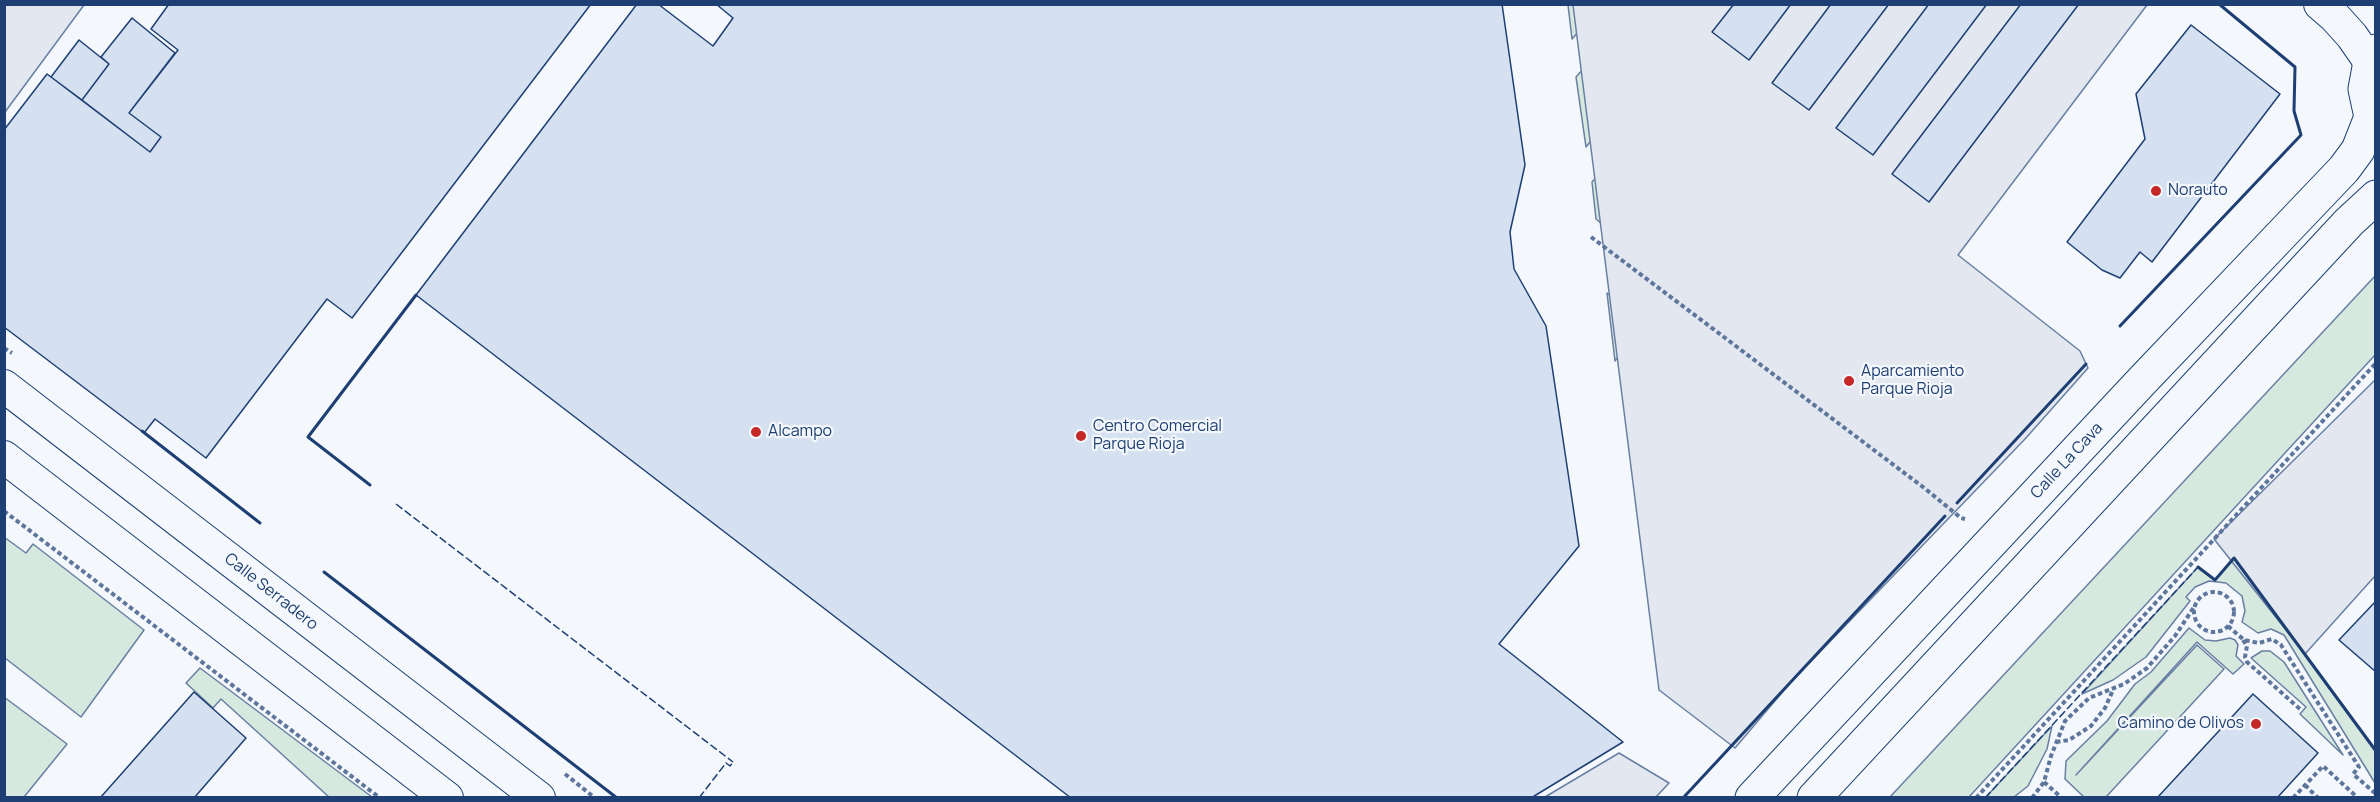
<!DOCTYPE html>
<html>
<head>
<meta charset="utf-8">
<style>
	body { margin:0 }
	#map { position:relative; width:2380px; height:802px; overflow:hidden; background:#f4f7fb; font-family:Manrope,sans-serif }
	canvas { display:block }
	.frame { position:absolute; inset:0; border:6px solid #1d3f73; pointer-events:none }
</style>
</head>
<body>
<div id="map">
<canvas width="2380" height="802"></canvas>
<div class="frame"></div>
</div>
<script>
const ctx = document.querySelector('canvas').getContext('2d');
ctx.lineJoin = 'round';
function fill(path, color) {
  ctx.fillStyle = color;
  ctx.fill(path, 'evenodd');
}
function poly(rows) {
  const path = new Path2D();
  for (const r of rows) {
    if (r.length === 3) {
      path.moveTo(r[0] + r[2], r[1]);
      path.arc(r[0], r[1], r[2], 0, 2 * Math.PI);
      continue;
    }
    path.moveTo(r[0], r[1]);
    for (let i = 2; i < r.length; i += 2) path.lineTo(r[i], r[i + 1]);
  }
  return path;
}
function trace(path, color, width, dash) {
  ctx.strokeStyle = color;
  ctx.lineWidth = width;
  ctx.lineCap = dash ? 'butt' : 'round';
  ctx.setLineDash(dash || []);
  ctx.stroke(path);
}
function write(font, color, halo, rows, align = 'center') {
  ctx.font = font + ' Manrope,sans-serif';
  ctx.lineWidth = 4.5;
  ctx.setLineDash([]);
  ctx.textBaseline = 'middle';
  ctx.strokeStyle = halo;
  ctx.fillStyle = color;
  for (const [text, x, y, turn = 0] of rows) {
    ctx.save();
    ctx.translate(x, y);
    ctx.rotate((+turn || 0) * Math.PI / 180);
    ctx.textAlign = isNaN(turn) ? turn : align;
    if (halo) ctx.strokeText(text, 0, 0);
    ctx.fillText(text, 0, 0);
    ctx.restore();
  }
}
const green = poly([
	[1568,5,1583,5,1594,14,1572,39,1568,5],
	[1584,68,1608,120,1586,147,1576,77,1584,68],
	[1599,174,1616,236,1596,219,1592,182,1599,174],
	[2375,276,2375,355,1969,797,1890,797,2375,276],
	[1607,293,1624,307,1633,337,1615,361,1607,293],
	[4,537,26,553,33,544,144,630,81,717,5,658,4,537],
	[2234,558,2375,751,2375,783,2284,635,2271,629,2258,633,2242,622,2245,611,2242,596,2226,583,2209,581,2195,587,2186,597,2190,601,2146,657,2113,680,2082,694,2198,567,2215,580,2234,558],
	[2189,628,2205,640,2216,641,2230,638,2235,640,2238,645,2236,656,2244,664,2233,674,2197,642,2076,775,2197,645,2224,669,2106,797,2084,797,2065,779,2066,761,2107,721,2135,684,2151,672,2189,628],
	[2262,651,2270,651,2284,662,2343,755,2300,714,2306,707,2251,658,2262,651],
	[200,668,372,797,329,797,221,699,213,708,186,683,200,668],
	[4,697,67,744,24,797,5,797,4,697],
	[2052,726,2047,749,2028,786,2014,797,1986,797,2052,726]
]);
const parking = poly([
	[5,4,84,5,5,112,4,5,5,4],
	[1573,5,2147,5,1958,255,2080,351,2088,368,2025,439,1791,682,1735,748,1659,690,1573,5],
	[2375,380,2375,576,2305,654,2214,539,2375,380],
	[1619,753,1669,783,1656,797,1545,797,1619,753]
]);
const building = poly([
	[169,4,591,4,352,318,327,299,206,458,155,419,144,433,4,327,4,130,47,74,150,152,161,137,129,113,178,50,151,29,169,4],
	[637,4,658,4,713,46,733,18,716,4,1502,4,1525,165,1510,232,1514,269,1546,326,1579,546,1499,644,1623,742,1531,798,1071,798,416,295,637,4],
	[1734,4,1791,4,1749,60,1712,32,1734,4],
	[1831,4,1889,4,1809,110,1772,83,1831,4],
	[1929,4,1987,4,1873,155,1836,128,1929,4],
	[2021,4,2079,4,1929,202,1892,174,2021,4],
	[132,18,175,53,129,113,161,137,150,152,82,100,109,64,101,57,132,18],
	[2191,25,2280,94,2152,262,2140,252,2120,278,2102,270,2067,242,2145,139,2136,94,2191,25],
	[79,40,109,64,82,100,51,77,79,40],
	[2376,601,2376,672,2339,640,2376,601],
	[194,692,246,738,194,798,100,798,194,692],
	[2253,694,2318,753,2277,798,2157,798,2253,694]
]);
const path = poly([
	[1591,237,1923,487,1961,518,1965,519],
	[4,348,12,353],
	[4,511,380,798],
	[2214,612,20],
	[2228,626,2244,640,2259,643,2272,639,2281,645,2359,767,2353,774,2376,794],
	[2243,640,2247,646,2245,657,2247,662,2301,710],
	[2056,742,2069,740,2091,726,2105,708,2113,690],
	[565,774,595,798],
	[2044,782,2062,798],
	[2305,785,2318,798],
	[1976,798,2376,363],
	[2032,798,2044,782,2051,756,2065,721,2089,698,2124,684,2147,668,2175,636,2194,607],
	[2293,798,2323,766,2358,798],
	[2375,798,2376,797]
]);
const street = poly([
	[2320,4,2334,16,2352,36,2370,62],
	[4,386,539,798],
	[4,457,447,798]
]);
const secondary = poly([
	[2376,51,2370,62,2365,89,2371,117,2376,124],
	[1752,798,2141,382,2344,169,2358,150,2371,117],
	[1814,798,2349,222,2376,197]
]);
const fence = poly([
	[396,504,733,762],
	[699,798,726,763,730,766,733,762],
	[1985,798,2198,567]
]);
const wall = poly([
	[2120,326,2301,135,2294,111,2295,67,2219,4],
	[142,431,260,523],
	[370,485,308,437,416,295],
	[1957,503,2086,364],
	[2198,567,2215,580,2234,558,2376,751],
	[324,572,617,798],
	[1683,798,1945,516]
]);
const markers = [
	[2156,191,6,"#c62828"],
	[1849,381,6,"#c62828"],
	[756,432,6,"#c62828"],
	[1081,436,6,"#c62828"],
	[2256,724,6,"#c62828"]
];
const poiNames = [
	["Norauto",2168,191],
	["Aparcamiento",1861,372],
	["Parque Rioja",1861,390],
	["Centro Comercial",1093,427],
	["Parque Rioja",1093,445],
	["Alcampo",768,432],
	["Camino de Olivos",2244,724,"right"]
];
const streetNames = [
	["Calle La Cava",2067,461,-47],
	["Calle Serradero",271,592,38]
];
fill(green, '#d7e8df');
trace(green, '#687fa3', 1.5);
fill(parking, '#e3e8f0');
trace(parking, '#687fa3', 1.5);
fill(building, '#d5e0f0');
trace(building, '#1d3f73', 1.5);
trace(street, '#1d3f73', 34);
trace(secondary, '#1d3f73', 35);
trace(path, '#5e769c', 4, [4.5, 3]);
trace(street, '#f4f7fb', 32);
trace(secondary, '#f4f7fb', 33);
trace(fence, '#1d3f73', 1.5, [8, 3]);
trace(wall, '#1d3f73', 3);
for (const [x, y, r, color] of markers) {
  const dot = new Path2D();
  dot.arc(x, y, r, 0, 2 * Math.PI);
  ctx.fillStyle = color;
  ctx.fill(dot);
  trace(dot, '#f4f7fb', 2);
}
write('16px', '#1d3f73', '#f4f7fb', poiNames, 'left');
write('16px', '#1d3f73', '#f4f7fb', streetNames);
</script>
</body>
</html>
